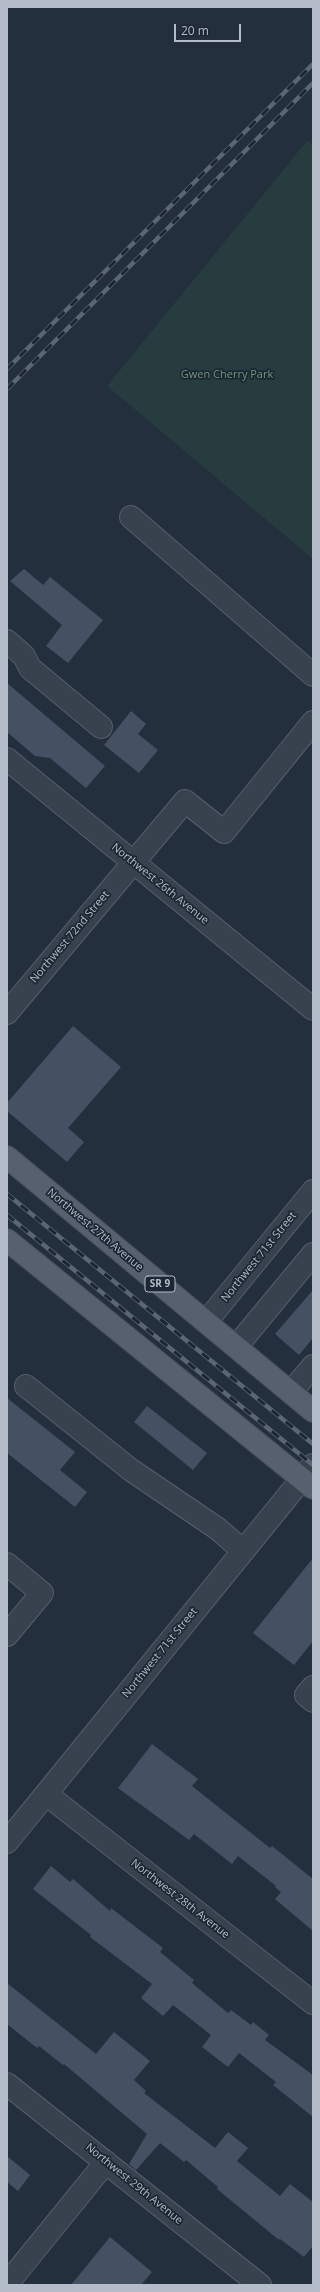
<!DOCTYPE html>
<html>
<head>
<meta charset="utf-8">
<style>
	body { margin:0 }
	#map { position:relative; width:320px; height:2292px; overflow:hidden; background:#242f3e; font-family:"Open Sans",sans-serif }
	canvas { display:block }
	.frame { position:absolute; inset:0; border:8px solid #b4bcc9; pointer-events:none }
	.scale { position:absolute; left:174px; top:24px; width:67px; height:18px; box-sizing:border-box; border:2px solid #b4bcc9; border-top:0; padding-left:5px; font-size:12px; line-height:14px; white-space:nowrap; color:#b4bcc9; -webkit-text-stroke:3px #1d2633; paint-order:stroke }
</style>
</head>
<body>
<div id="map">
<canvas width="320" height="2292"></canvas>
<div class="frame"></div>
<div class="scale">20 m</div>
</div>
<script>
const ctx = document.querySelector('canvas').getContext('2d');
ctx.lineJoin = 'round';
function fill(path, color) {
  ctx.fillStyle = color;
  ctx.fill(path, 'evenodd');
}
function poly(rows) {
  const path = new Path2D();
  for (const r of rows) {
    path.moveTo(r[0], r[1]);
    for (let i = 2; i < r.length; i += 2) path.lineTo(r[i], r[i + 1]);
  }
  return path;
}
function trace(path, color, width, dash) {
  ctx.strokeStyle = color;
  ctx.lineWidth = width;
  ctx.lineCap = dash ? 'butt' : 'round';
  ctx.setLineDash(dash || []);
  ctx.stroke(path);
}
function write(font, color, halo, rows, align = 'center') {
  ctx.font = font + ' "Open Sans",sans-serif';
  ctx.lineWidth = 3.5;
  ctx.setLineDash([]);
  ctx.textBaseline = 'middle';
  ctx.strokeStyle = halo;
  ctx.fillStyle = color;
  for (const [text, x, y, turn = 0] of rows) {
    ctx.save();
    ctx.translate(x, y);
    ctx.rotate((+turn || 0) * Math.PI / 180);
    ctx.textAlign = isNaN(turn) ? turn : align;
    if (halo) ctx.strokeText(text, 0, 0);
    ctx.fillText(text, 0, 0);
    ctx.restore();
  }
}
const green = poly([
	[307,141,313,145,313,559,107,386]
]);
const building = poly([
	[24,569,43,585,50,577,103,620,68,663,46,646,62,625,10,581],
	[7,683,105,766,86,788,50,758,35,756,7,732],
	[131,711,146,724,138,734,158,750,139,773,104,745],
	[73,1026,121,1067,68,1128,84,1142,67,1162,7,1111,7,1103],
	[313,1290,313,1338,299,1355,275,1334],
	[7,1398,75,1452,60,1470,87,1492,75,1507,7,1453],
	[147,1406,207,1453,193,1470,134,1422],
	[313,1558,313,1641,294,1665,253,1633],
	[152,1744,198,1779,192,1786,270,1848,272,1846,313,1879,313,1931,275,1899,281,1892,275,1887,276,1886,238,1856,232,1864,194,1834,189,1840,118,1788],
	[51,1866,70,1882,73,1879,110,1911,111,1908,163,1948,160,1952,194,1980,192,1983,228,2013,231,2010,251,2025,253,2022,269,2035,265,2040,313,2075,313,2117,273,2085,276,2082,239,2053,228,2067,202,2047,211,2035,173,2005,163,2016,141,1998,152,1984,90,1937,91,1935,33,1889],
	[7,1983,96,2054,114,2032,150,2061,134,2080,146,2091,144,2093,215,2148,228,2132,248,2148,237,2161,280,2196,290,2184,313,2202,313,2246,304,2257,280,2239,279,2240,217,2189,218,2187,186,2160,184,2162,160,2143,136,2170,129,2164,147,2134,64,2064,63,2065,39,2046,37,2048,7,2024],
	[7,2156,30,2175,18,2191,7,2182],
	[110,2237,152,2272,141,2285,71,2285]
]);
const minor = poly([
	[131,517,313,675],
	[7,641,24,656,30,668,101,727],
	[7,759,313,1009],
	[7,1013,185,801,224,832,313,722],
	[206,1322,313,1191],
	[236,1347,313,1254],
	[26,1386,131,1470,218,1529,243,1551],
	[291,1392,313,1366],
	[7,1564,42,1593,7,1635],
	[313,1687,306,1695,313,1701],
	[46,1794,313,2003],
	[7,1842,313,1465],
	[7,2084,260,2285],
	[7,2284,106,2162]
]);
const major = poly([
	[7,1157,313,1411],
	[7,1240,313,1488]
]);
const rail = poly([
	[7,369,313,64],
	[7,389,313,83],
	[7,1194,313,1444],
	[7,1215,313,1465]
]);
const shields = [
	[160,1284,30]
];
const shieldNames = [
	["SR 9",160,1284]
];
const parkNames = [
	["Gwen Cherry Park",227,375]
];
const streetNames = [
	["Northwest 26th Avenue",160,884,39],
	["Northwest 72nd Street",70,937,-50],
	["Northwest 27th Avenue",95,1230,40],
	["Northwest 71st Street",259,1257,-51],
	["Northwest 71st Street",160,1653,-51],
	["Northwest 28th Avenue",180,1899,38],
	["Northwest 29th Avenue",134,2184,39]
];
fill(green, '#263c3f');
fill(building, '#455162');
trace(minor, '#565f6c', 24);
trace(major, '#414a57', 24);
trace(minor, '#38414e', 22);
trace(major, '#56606e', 22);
trace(rail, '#5a6575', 4.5);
trace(rail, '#1d2633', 3, [9]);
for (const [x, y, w] of shields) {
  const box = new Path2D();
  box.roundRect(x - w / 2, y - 8, w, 16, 3);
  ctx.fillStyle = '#1d2633';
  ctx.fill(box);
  trace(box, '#b4bcc9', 1);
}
write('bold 10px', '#b4bcc9', null, shieldNames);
write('11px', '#6b9a76', '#1d2633', parkNames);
write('11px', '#b4bcc9', '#1d2633', streetNames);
</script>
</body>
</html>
